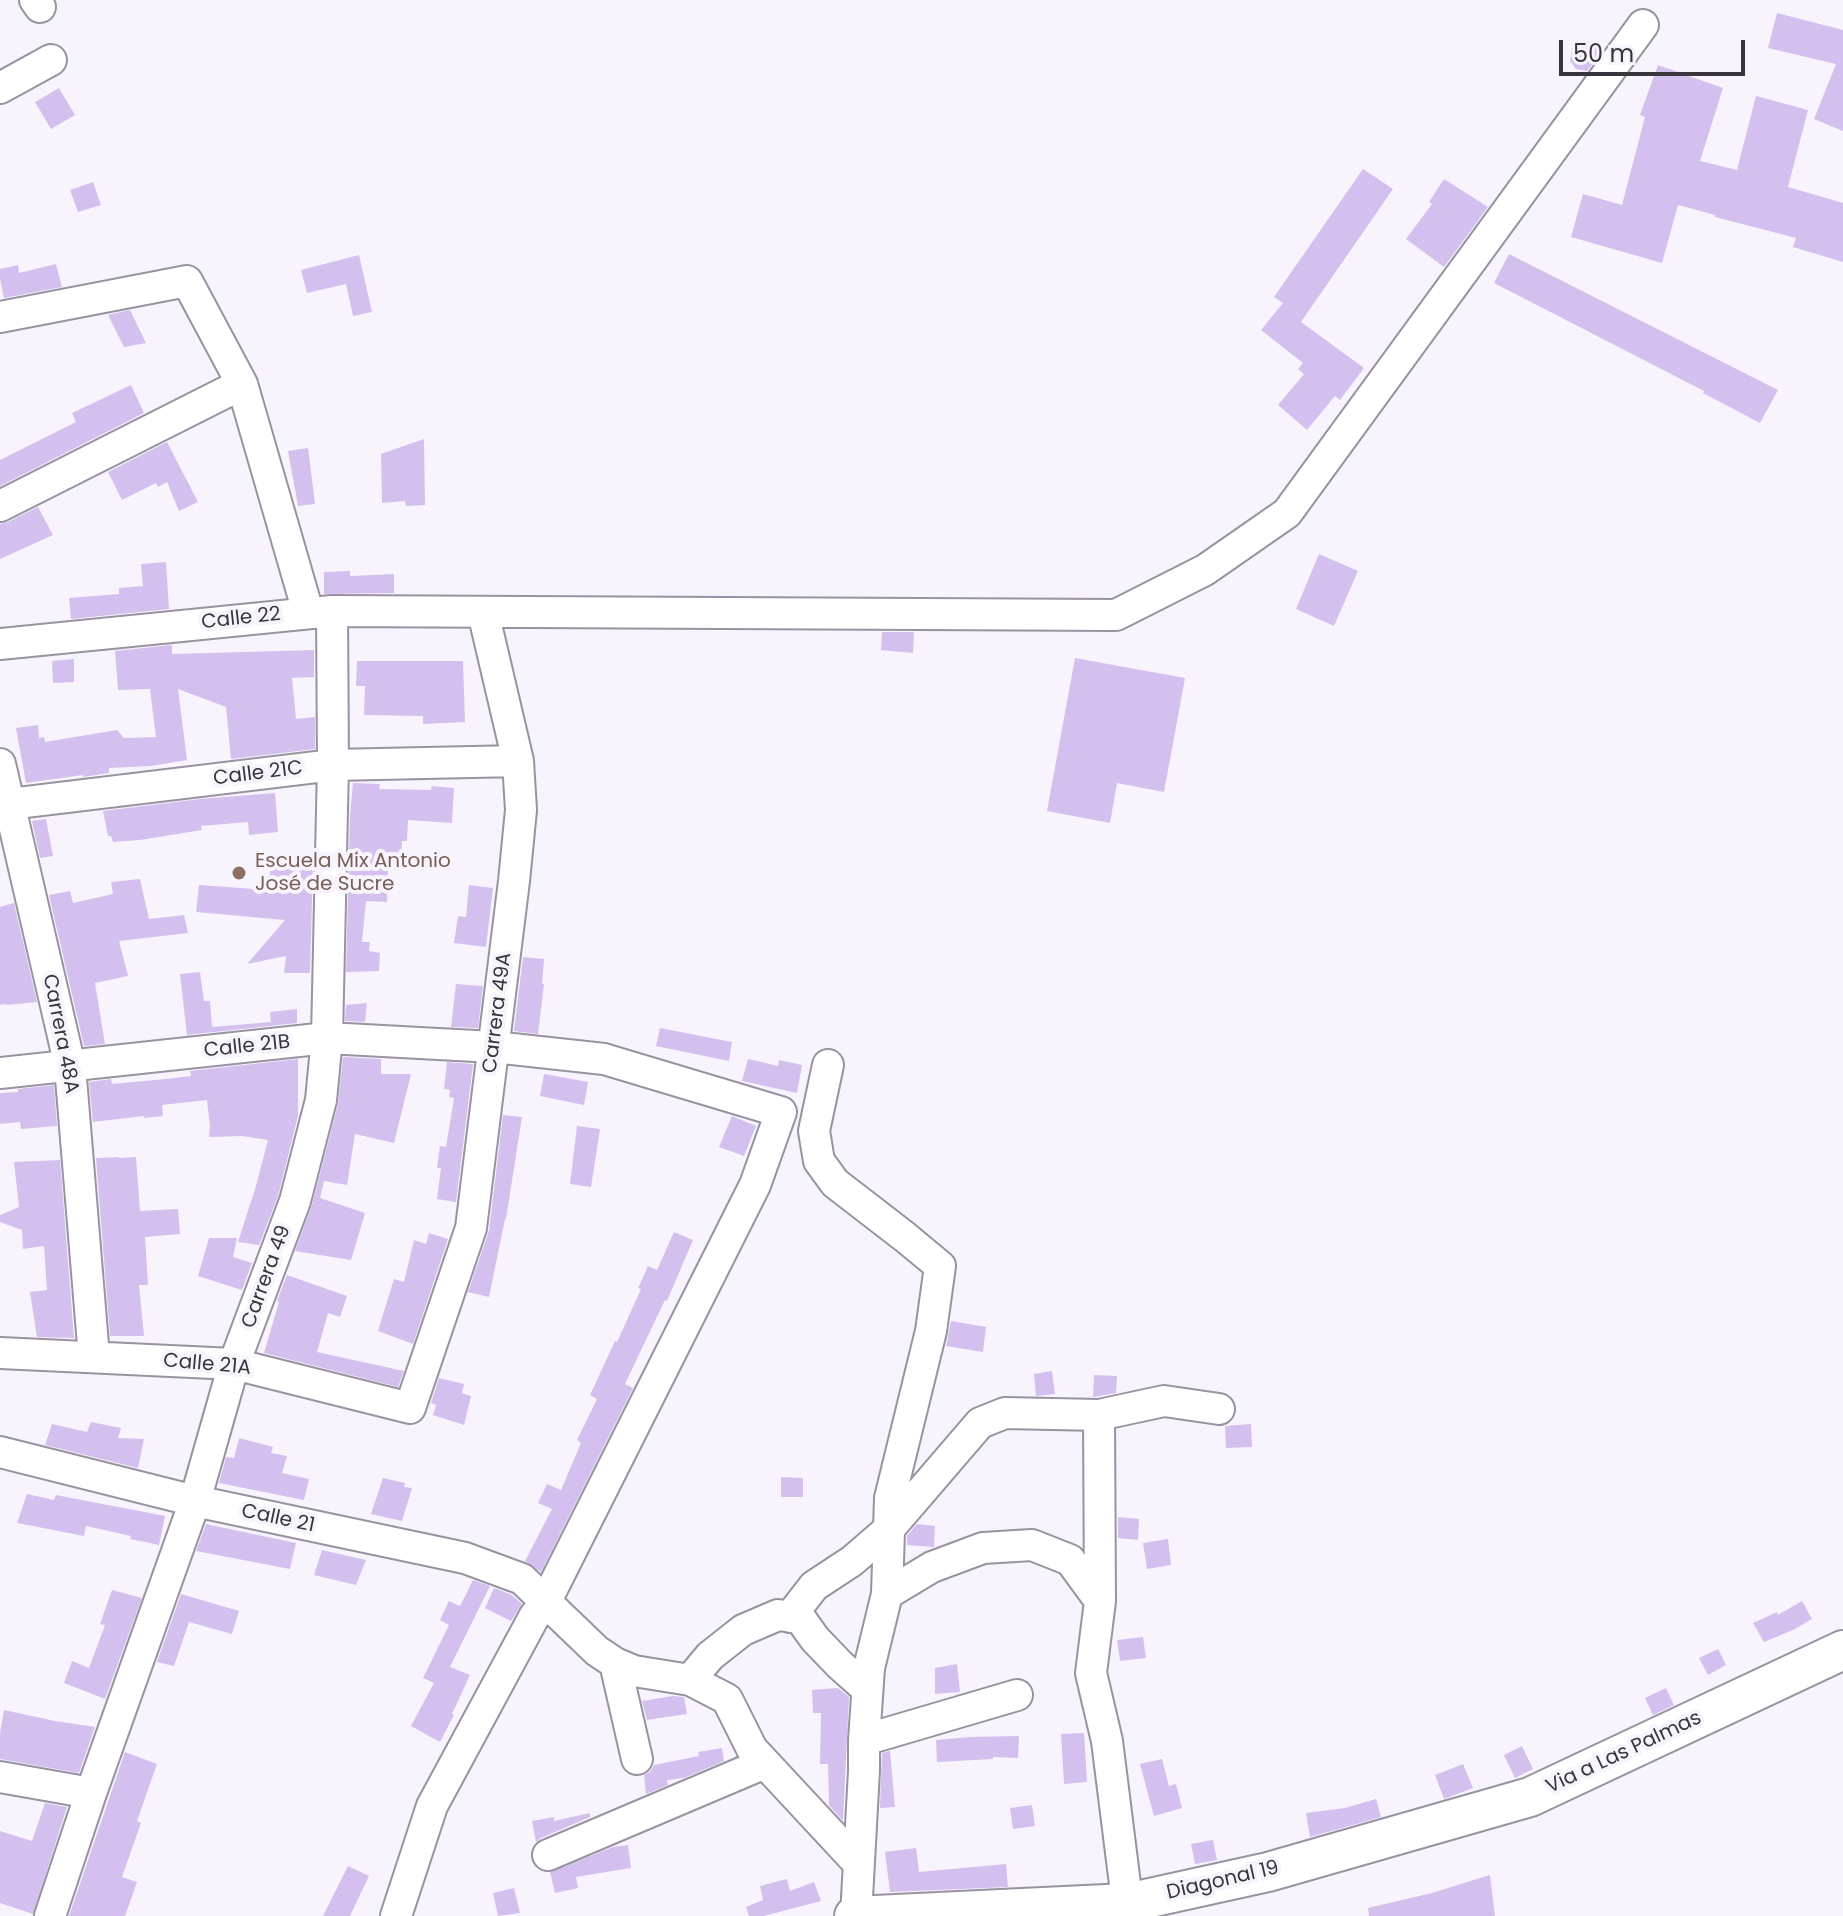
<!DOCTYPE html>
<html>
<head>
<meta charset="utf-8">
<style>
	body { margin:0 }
	#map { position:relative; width:1843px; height:1916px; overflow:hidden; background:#f8f4fd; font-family:Poppins,sans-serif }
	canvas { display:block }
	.scale { position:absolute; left:1559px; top:40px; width:186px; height:36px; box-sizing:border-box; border:4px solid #38363c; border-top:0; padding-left:10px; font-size:24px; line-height:28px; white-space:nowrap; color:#38363c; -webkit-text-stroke:6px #f8f4fd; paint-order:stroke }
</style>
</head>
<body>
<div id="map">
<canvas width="1843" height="1916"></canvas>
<div class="scale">50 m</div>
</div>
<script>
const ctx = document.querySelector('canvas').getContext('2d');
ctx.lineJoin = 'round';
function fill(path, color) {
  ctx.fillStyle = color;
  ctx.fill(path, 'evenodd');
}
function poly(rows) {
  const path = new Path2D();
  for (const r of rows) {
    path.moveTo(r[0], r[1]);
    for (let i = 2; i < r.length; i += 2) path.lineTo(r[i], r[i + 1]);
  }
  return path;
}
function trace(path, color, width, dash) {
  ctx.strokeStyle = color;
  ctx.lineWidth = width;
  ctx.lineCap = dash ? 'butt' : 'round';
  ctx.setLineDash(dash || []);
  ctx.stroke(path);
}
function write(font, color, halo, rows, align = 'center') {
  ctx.font = font + ' Poppins,sans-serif';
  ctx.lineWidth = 8;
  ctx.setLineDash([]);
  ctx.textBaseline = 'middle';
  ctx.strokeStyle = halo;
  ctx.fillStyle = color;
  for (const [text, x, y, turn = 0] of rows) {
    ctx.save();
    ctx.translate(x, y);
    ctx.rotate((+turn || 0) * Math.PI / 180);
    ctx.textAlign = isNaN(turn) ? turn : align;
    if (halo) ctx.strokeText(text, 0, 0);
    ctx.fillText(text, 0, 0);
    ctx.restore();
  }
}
const building = poly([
	[1777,13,1843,30,1843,131,1814,119,1836,64,1768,48],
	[1582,40,1593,43,1598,49,1600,54,1587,71,1576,69,1570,61,1572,48],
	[1658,65,1723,88,1700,161,1737,170,1756,96,1808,110,1788,187,1843,203,1843,262,1793,247,1796,238,1715,217,1715,215,1678,205,1662,263,1571,237,1583,194,1622,205,1645,117,1640,115],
	[59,88,75,115,51,129,35,102],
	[1363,169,1393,189,1301,322,1364,368,1340,400,1335,396,1307,430,1278,405,1304,374,1298,369,1303,363,1261,330,1283,303,1274,297],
	[1444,179,1488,207,1444,267,1406,239,1432,204,1429,202],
	[93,182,101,205,78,212,70,190],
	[1509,254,1778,390,1760,423,1703,393,1704,391,1494,283],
	[359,255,372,312,353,316,346,284,307,293,301,270],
	[56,264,62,287,4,298,0,279,0,269,18,265,19,273],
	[130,310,146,343,124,347,108,315],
	[131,385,144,413,0,486,0,460,76,422,72,413],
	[424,439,425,505,406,506,405,501,382,503,381,454],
	[167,442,198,502,179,511,167,482,158,487,156,483,122,500,108,472],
	[308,448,315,504,298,506,288,451],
	[38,507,53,535,0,559,0,524,8,522],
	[1319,554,1358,571,1334,626,1296,609],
	[166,562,169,609,71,619,69,598,119,594,119,588,143,586,141,564],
	[350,571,350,576,394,574,394,593,324,594,324,572],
	[882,632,914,632,913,653,881,650],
	[172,645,172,654,314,650,314,677,292,678,296,719,315,717,315,749,231,759,226,707,178,689,187,760,151,766,109,768,109,773,83,777,83,775,26,783,16,728,38,725,39,738,44,737,45,742,117,730,124,738,156,737,150,689,118,690,115,651],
	[1075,658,1185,678,1164,792,1117,783,1110,823,1047,811],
	[74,659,74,682,53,683,52,661],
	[357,661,463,661,465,722,423,724,423,716,364,715,365,686,356,686],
	[353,783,380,784,379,789,431,790,432,786,454,788,452,823,408,820,407,841,402,841,401,869,388,868,387,902,366,901,362,942,370,942,369,951,380,953,379,971,346,972,350,816],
	[275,793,278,832,249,835,248,822,201,826,202,830,140,840,113,842,111,836,108,836,103,811,200,799],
	[46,819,53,856,40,858,32,821],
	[271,864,313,865,310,973,284,973,286,956,247,964,285,920,196,912,199,885,268,890],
	[140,879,149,919,184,915,188,933,119,941,128,976,95,983,105,1044,84,1046,49,895,70,891,73,903,113,894,111,882],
	[469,885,493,888,486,947,454,943,458,916,466,917],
	[14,903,37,1002,7,1005,6,1004,0,1005,0,907],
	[523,957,544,959,542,984,544,984,538,1034,514,1031],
	[200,972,204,1001,210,1001,212,1027,271,1022,270,1012,297,1009,297,1023,187,1035,180,974],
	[456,984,483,986,478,1028,451,1027],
	[367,1003,365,1022,345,1021,346,1005],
	[660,1028,732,1042,729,1061,656,1046],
	[343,1057,381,1059,381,1074,411,1074,394,1143,355,1134,347,1185,324,1181,320,1198,365,1213,351,1260,295,1251,312,1205,338,1104],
	[298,1059,298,1116,278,1196,259,1245,238,1242,256,1186,268,1140,242,1136,209,1137,210,1126,207,1100,162,1105,163,1116,144,1118,144,1116,93,1122,89,1082,111,1079,112,1084,166,1079,191,1076,190,1071],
	[748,1059,778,1066,779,1060,802,1065,797,1093,742,1081],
	[447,1062,473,1064,456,1202,437,1199,441,1168,437,1168,440,1146,446,1147,454,1098,449,1097,450,1090,444,1089],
	[544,1074,588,1082,584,1105,540,1096],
	[54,1085,57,1126,21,1129,20,1122,0,1124,0,1093,18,1092,18,1089],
	[503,1115,522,1117,506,1219,505,1219,489,1297,468,1292,489,1231],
	[732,1116,756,1126,744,1156,719,1147],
	[577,1126,600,1129,591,1187,570,1184],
	[119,1157,119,1158,136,1157,140,1211,178,1209,180,1234,145,1237,148,1285,139,1285,144,1336,110,1336,96,1158],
	[60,1160,74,1338,37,1337,30,1292,47,1290,44,1246,23,1249,22,1230,0,1222,0,1215,19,1207,14,1162],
	[674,1232,693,1240,667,1301,665,1300,625,1384,633,1388,541,1572,525,1561,552,1509,538,1503,547,1484,561,1490,581,1443,577,1440,597,1399,590,1395,615,1341,617,1342,641,1289,638,1288,648,1266,657,1270],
	[429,1233,448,1239,413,1344,378,1331,394,1279,404,1282,414,1240,426,1244],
	[209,1238,237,1238,233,1257,252,1263,242,1290,198,1276],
	[287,1275,347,1296,340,1317,328,1313,317,1352,404,1371,398,1387,264,1353,279,1302,277,1301],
	[951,1321,986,1327,983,1352,946,1346],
	[1052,1371,1055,1394,1036,1396,1034,1374],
	[1094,1375,1117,1376,1116,1393,1093,1397],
	[439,1378,464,1384,462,1393,471,1396,464,1425,433,1415,436,1405,431,1403],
	[91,1422,121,1428,118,1438,144,1439,138,1468,45,1445,52,1424,87,1432],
	[1251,1424,1252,1447,1226,1448,1225,1426],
	[239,1438,273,1447,271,1453,287,1456,282,1473,309,1479,304,1500,219,1483,226,1457,234,1458],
	[781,1477,803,1478,803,1497,781,1497],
	[383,1478,405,1483,404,1487,412,1488,402,1521,371,1514],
	[27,1494,54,1500,56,1495,165,1516,159,1545,130,1539,131,1536,86,1526,84,1536,17,1523],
	[1118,1517,1139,1519,1138,1540,1118,1538],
	[206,1524,296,1543,290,1569,196,1551],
	[917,1524,935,1526,934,1547,907,1545,907,1536],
	[1168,1539,1171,1565,1147,1569,1143,1543],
	[322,1550,366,1560,356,1585,314,1575],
	[473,1580,490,1586,450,1667,470,1675,452,1714,454,1715,440,1742,411,1726,434,1683,423,1678,449,1625,440,1620,449,1601,460,1606],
	[494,1588,512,1595,522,1604,511,1621,485,1608],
	[112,1590,142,1598,105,1699,64,1683,72,1661,89,1668,105,1625,100,1624],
	[181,1594,239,1611,232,1634,189,1622,174,1666,157,1662],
	[1802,1601,1812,1619,1793,1630,1764,1642,1753,1623,1777,1612,1778,1615],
	[1143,1637,1146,1658,1120,1661,1117,1640],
	[1718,1649,1726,1665,1708,1675,1699,1658],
	[957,1664,960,1692,935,1694,935,1668],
	[838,1688,849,1697,843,1821,829,1805,828,1764,820,1764,821,1713,813,1713,812,1690],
	[1666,1688,1674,1705,1653,1715,1645,1698],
	[673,1696,684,1697,687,1714,647,1720,642,1701],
	[4,1710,55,1721,95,1727,79,1773,0,1759,0,1733],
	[1084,1733,1087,1782,1064,1784,1061,1734],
	[1019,1736,1018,1758,993,1757,993,1759,937,1762,936,1740,970,1737],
	[1522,1746,1533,1769,1515,1778,1504,1755],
	[722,1748,724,1761,684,1778,667,1780,668,1785,646,1794,644,1775,650,1772,654,1765,699,1756,698,1752],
	[890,1751,895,1807,880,1808,882,1753],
	[125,1752,157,1764,137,1821,141,1823,122,1877,137,1882,125,1916,69,1916],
	[1162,1759,1169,1786,1176,1784,1182,1808,1154,1816,1140,1764],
	[1463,1764,1473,1788,1444,1799,1435,1775],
	[1376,1799,1381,1817,1310,1837,1306,1813,1345,1808],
	[45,1803,67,1807,33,1914,0,1903,0,1831,32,1841],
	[1032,1805,1035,1826,1013,1829,1010,1808],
	[590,1813,590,1817,541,1838,536,1842,532,1821,554,1817,554,1821],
	[1213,1840,1217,1860,1195,1864,1191,1844],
	[628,1845,631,1868,576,1877,578,1888,555,1893,550,1872,613,1847],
	[916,1848,919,1872,1006,1864,1008,1887,890,1892,885,1852],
	[348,1866,369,1876,350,1916,323,1916],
	[1490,1875,1495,1916,1369,1916,1368,1908,1432,1893],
	[787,1879,790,1891,814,1882,821,1901,764,1916,749,1916,746,1907,763,1900,760,1886],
	[514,1888,520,1913,498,1916,493,1893]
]);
const minor = poly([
	[35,0,40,7],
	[0,88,51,60],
	[0,317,187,281,242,384,308,612],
	[0,506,242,384],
	[0,644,332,611,1116,615,1205,570,1287,513,1643,25],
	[0,764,70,1066,94,1357],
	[0,805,333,765,518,761],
	[828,1065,814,1131,819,1161,835,1183,905,1237,940,1266,931,1331,890,1498,887,1594,869,1668,864,1740,864,1771,856,1916],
	[0,1073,327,1038,494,1047,604,1059,781,1112,755,1185,545,1603,534,1617,432,1806,396,1916],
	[0,1353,234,1364,410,1408,471,1228,514,881,521,810,518,761,483,612],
	[1099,1415,1100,1601,1091,1673,1107,1741,1129,1916],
	[0,1452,195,1501,465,1558,522,1579,597,1651,615,1663,634,1671,690,1680,727,1699,752,1749,858,1863],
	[887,1594,932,1567,983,1548,1032,1545,1070,1560,1100,1601],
	[790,1617,814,1586,852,1561,889,1529,980,1423,1005,1413,1099,1415,1164,1401,1219,1409],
	[615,1663,637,1759],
	[690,1680,710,1656,743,1630,778,1615,800,1618,815,1639,840,1665,867,1689],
	[864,1740,1017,1695],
	[0,1777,91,1793],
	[548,1855,765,1763],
	[50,1916,91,1793,195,1501,234,1364,295,1201,321,1100,327,1038,333,765,332,611]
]);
const tertiary = poly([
	[854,1916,1127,1903,1268,1872,1530,1797,1843,1650]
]);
const markers = [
	[239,873,8,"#8d6e63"]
];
const streetNames = [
	["Calle 22",241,619,-6],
	["Calle 21C",258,774,-7],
	["Carrera 49A",498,1013,-83],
	["Carrera 48A",60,1034,79],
	["Calle 21B",247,1047,-6],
	["Carrera 49",267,1277,-70],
	["Calle 21A",207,1365,5],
	["Calle 21",278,1519,12],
	["Via a Las Palmas",1624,1753,-25],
	["Diagonal 19",1223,1881,-13]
];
const educationNames = [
	["Escuela Mix Antonio",255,862],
	["José de Sucre",255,885]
];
fill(building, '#d3c0ee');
trace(minor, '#9893a1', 34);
trace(tertiary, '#9893a1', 42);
trace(minor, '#fff', 30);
trace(tertiary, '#fff', 38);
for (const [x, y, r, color] of markers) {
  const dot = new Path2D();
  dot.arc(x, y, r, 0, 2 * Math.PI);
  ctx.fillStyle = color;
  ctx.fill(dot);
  trace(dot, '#f8f4fd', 3);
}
write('20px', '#38363c', '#f8f4fd', streetNames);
write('20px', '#785e54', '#f8f4fd', educationNames, 'left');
</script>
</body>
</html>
